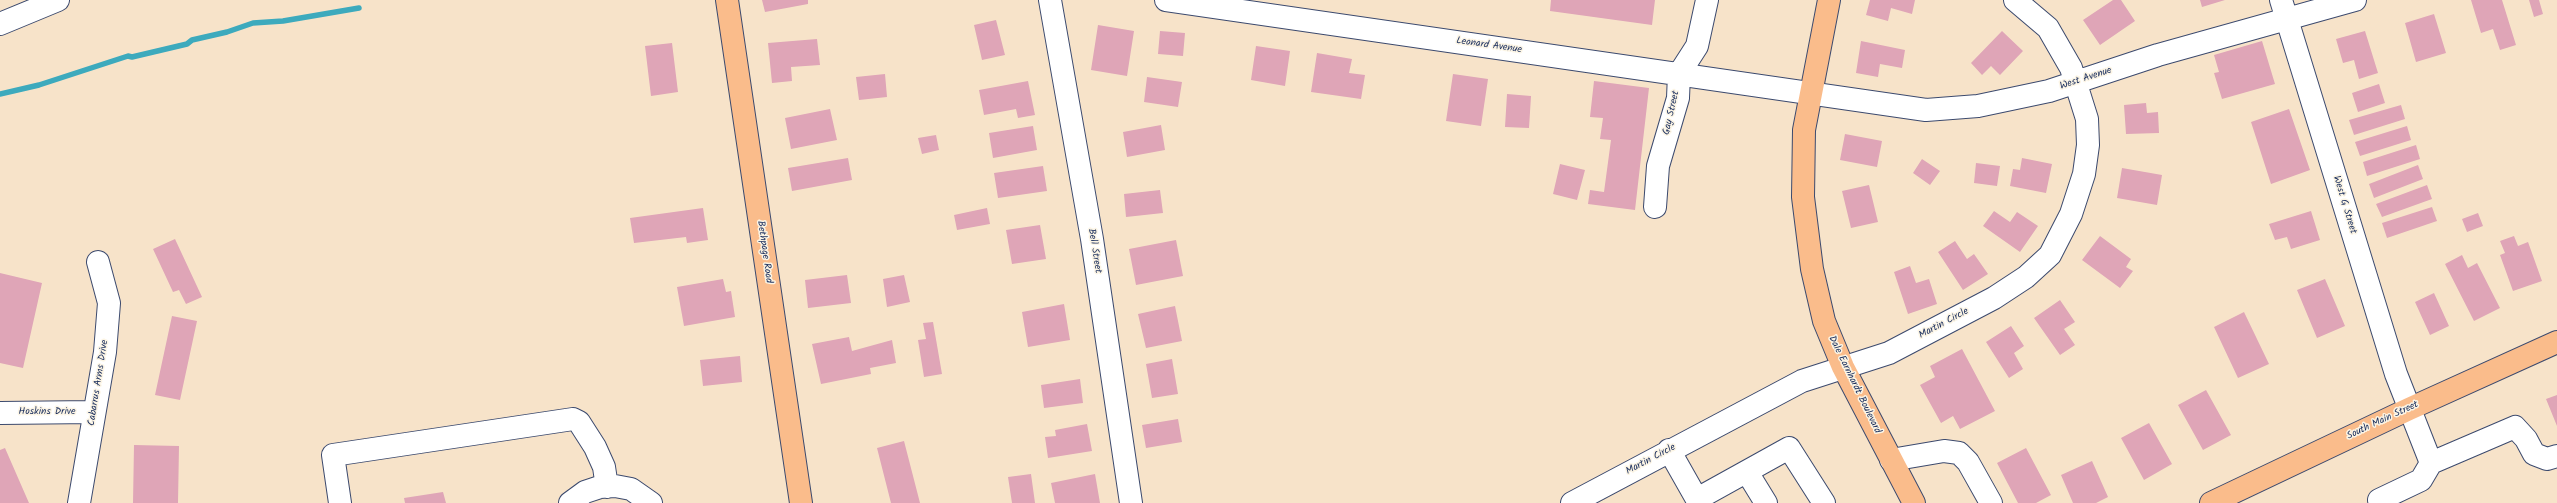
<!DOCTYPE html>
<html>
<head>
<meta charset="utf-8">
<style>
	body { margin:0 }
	canvas { display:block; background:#f7e3c9 }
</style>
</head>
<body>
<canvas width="2557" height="503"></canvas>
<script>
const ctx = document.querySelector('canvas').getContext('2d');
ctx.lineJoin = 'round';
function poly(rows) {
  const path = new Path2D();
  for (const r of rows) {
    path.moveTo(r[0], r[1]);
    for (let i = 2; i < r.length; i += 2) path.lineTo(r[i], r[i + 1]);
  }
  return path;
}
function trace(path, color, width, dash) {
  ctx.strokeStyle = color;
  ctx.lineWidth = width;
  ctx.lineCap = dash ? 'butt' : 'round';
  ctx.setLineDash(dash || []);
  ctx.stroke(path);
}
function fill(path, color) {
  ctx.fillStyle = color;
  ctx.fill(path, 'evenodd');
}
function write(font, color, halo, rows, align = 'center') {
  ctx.font = font + ' Kalam,sans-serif';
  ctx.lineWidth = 3;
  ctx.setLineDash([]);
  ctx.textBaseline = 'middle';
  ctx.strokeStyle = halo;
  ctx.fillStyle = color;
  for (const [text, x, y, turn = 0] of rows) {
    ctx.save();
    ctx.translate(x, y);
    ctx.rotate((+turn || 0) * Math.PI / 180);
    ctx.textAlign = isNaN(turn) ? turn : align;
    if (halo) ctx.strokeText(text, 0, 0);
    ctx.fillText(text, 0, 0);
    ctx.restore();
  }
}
const stream = poly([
	[0,94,39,85,128,56,132,57,187,44,192,40,227,32,253,23,283,21,359,8]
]);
const building = poly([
	[762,0,808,0,808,4,765,12],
	[1551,0,1655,0,1652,25,1550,11],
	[1870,0,1915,0,1912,14,1891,8,1888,21,1866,15],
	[2113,0,2121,0,2135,21,2100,45,2083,20],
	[2200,0,2225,0,2202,7],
	[2471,0,2502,0,2516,45,2500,50,2493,29,2481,33],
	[2529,0,2539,0,2543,14,2534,17],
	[2434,14,2446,53,2416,62,2405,23],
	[996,20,1005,55,982,60,974,25],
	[1098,25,1134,31,1127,76,1091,70],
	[1160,31,1185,33,1183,56,1158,54],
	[2002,31,2023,51,2000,75,1991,66,1982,75,1971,63],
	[2365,31,2378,73,2359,79,2354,60,2343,63,2336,39],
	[817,39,820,65,791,67,792,81,772,83,768,43],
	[1861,41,1905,50,1902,68,1880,64,1878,77,1856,73],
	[2262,41,2275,84,2222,99,2214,73,2219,72,2214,55],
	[672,43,678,92,651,96,645,46],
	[1256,46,1290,51,1285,86,1251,80],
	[1317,53,1352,59,1349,73,1365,75,1361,99,1311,92],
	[885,74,887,97,859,100,856,77],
	[1453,74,1488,79,1481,126,1446,121],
	[1147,77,1182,82,1178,107,1144,102],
	[1028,81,1035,115,1018,118,1016,109,984,115,979,90],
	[1594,81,1649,88,1635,210,1588,204,1590,190,1604,192,1611,140,1600,139,1603,118,1590,117],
	[2379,84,2385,103,2358,112,2352,93],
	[1507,94,1531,96,1529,128,1505,127],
	[2146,103,2147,113,2158,112,2159,133,2126,134,2124,105],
	[2401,105,2405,119,2354,135,2349,120],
	[830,109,837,140,791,149,785,118],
	[2289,109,2310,170,2271,184,2251,122],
	[1161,125,1165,150,1127,157,1123,132],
	[1033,126,1037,150,993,158,989,133],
	[2407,126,2411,140,2360,156,2355,142],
	[1845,134,1882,141,1877,167,1840,160],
	[936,135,939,150,922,154,918,138],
	[2416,145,2420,159,2367,176,2363,162],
	[848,158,852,180,792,191,788,168],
	[2022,158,2052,164,2046,193,2010,186,2013,169,2020,170],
	[1922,159,1940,171,1930,185,1913,173],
	[1976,163,2000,166,1997,186,1974,183],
	[1560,164,1585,170,1577,200,1553,194],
	[2418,165,2423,179,2374,198,2369,184],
	[1043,166,1047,191,998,198,994,173],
	[2122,168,2162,175,2157,205,2117,198],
	[1869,185,1878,222,1851,228,1842,191],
	[2427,185,2432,199,2382,217,2376,204],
	[1160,190,1163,213,1126,217,1124,194],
	[2432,207,2437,221,2387,238,2382,223],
	[703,208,708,240,687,243,686,237,634,243,630,218],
	[987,208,990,224,957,230,954,215],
	[1994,211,2010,222,2017,212,2038,226,2020,252,1983,226],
	[2311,211,2320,240,2291,249,2287,237,2275,240,2269,224],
	[2478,213,2483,226,2467,232,2462,219],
	[1040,225,1046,259,1012,264,1006,230],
	[2100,236,2131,259,2126,267,2133,271,2120,288,2082,260],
	[2514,236,2518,246,2528,242,2542,281,2513,291,2500,255,2505,253,2500,241],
	[175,239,202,297,186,304,179,290,173,292,153,249],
	[1176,240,1183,276,1136,285,1129,249],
	[1955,241,1967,259,1974,254,1988,274,1963,290,1938,252],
	[2462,255,2468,268,2477,263,2500,308,2474,321,2445,264],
	[1910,266,1916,283,1929,279,1937,304,1908,314,1894,272],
	[0,273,42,283,23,368,0,363],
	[847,275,851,303,808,308,805,280],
	[904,275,910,302,887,307,883,279],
	[723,279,726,292,731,291,735,317,684,326,677,287],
	[2325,279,2345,326,2317,338,2297,290],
	[2434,293,2449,326,2430,335,2415,302],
	[2060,300,2075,322,2064,329,2075,345,2060,355,2034,318],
	[1064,304,1070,340,1028,347,1022,312],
	[1175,306,1182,341,1146,348,1138,314],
	[2244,312,2269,364,2238,378,2214,327],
	[172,316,197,321,180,400,155,395],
	[933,322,942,374,924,377,918,340,926,339,923,323],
	[2011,326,2024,346,2014,353,2023,369,2009,378,1986,342],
	[849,337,852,351,892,340,896,363,870,368,871,374,821,384,812,344],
	[1962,349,1995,411,1960,429,1953,416,1941,423,1920,385,1935,377,1930,366],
	[740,356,742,382,703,386,700,360],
	[1172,359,1178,394,1152,398,1146,364],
	[1080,379,1083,403,1044,408,1041,385],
	[2206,390,2231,435,2203,450,2178,405],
	[2557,395,2557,426,2546,399],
	[1178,419,1182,442,1146,448,1142,425],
	[2149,423,2172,464,2144,480,2121,438],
	[1087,424,1092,451,1048,458,1045,437,1056,436,1055,430],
	[904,441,920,503,891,503,877,448],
	[134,445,179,446,178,503,133,503],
	[5,448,29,503,0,503,0,450],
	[2026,448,2051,495,2036,503,2018,503,1997,463],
	[2092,461,2108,497,2096,503,2073,503,2061,475],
	[1031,474,1035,503,1012,503,1008,477],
	[1095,474,1100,503,1055,503,1051,483],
	[443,492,446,503,405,503,404,498]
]);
const minor = poly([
	[1050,0,1092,239,1131,503],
	[1166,0,1926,110,1978,106,2049,91,2158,55,2355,0],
	[2281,0,2396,374,2431,463],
	[0,24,58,0],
	[1655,207,1658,166,1678,98,1679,74,1697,46,1707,0],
	[0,413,93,412],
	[1669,450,1699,503],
	[1891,460,1944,451,1959,453,1968,462,1991,503],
	[1747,472,1766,503],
	[1697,499,1789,448,1824,503],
	[2379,500,2421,480,2431,463,2515,427,2526,439,2534,454,2547,459,2557,456],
	[79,503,105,352,109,303,98,262],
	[340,503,333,455,573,419,579,422,595,447,604,467,607,487],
	[570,503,585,492,600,487,615,486,631,489,651,503],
	[1572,503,1802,381,1889,353,1994,298,2026,277,2050,255,2071,214,2084,174,2088,145,2087,119,2071,68,2048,28,2015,0]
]);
const major = poly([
	[727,0,801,503],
	[1829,0,1804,130,1803,197,1812,269,1824,321,1843,367,1914,503],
	[2211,503,2409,409,2557,342]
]);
const streetNames = [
	["Leonard Avenue",1489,46,8],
	["West Avenue",2086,79,-18],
	["Gay Street",1672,113,-77],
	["West G Street",2344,205,73],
	["Bell Street",1094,251,81],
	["Bethpage Road",764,252,82],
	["Martin Circle",1944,324,-28],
	["Cabarrus Arms Drive",99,383,-81],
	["Dale Earnhardt Boulevard",1854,385,64],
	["Hoskins Drive",47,412],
	["South Main Street",2383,421,-25],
	["Martin Circle",1651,460,-28]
];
trace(stream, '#3daabd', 5.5);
fill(building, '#dfa5b7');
trace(minor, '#3c4a6e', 24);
trace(major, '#3c4a6e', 24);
trace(minor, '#fff', 22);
trace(major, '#fabc8b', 22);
write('10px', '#1b2f5e', '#fcf5e5', streetNames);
</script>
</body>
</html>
